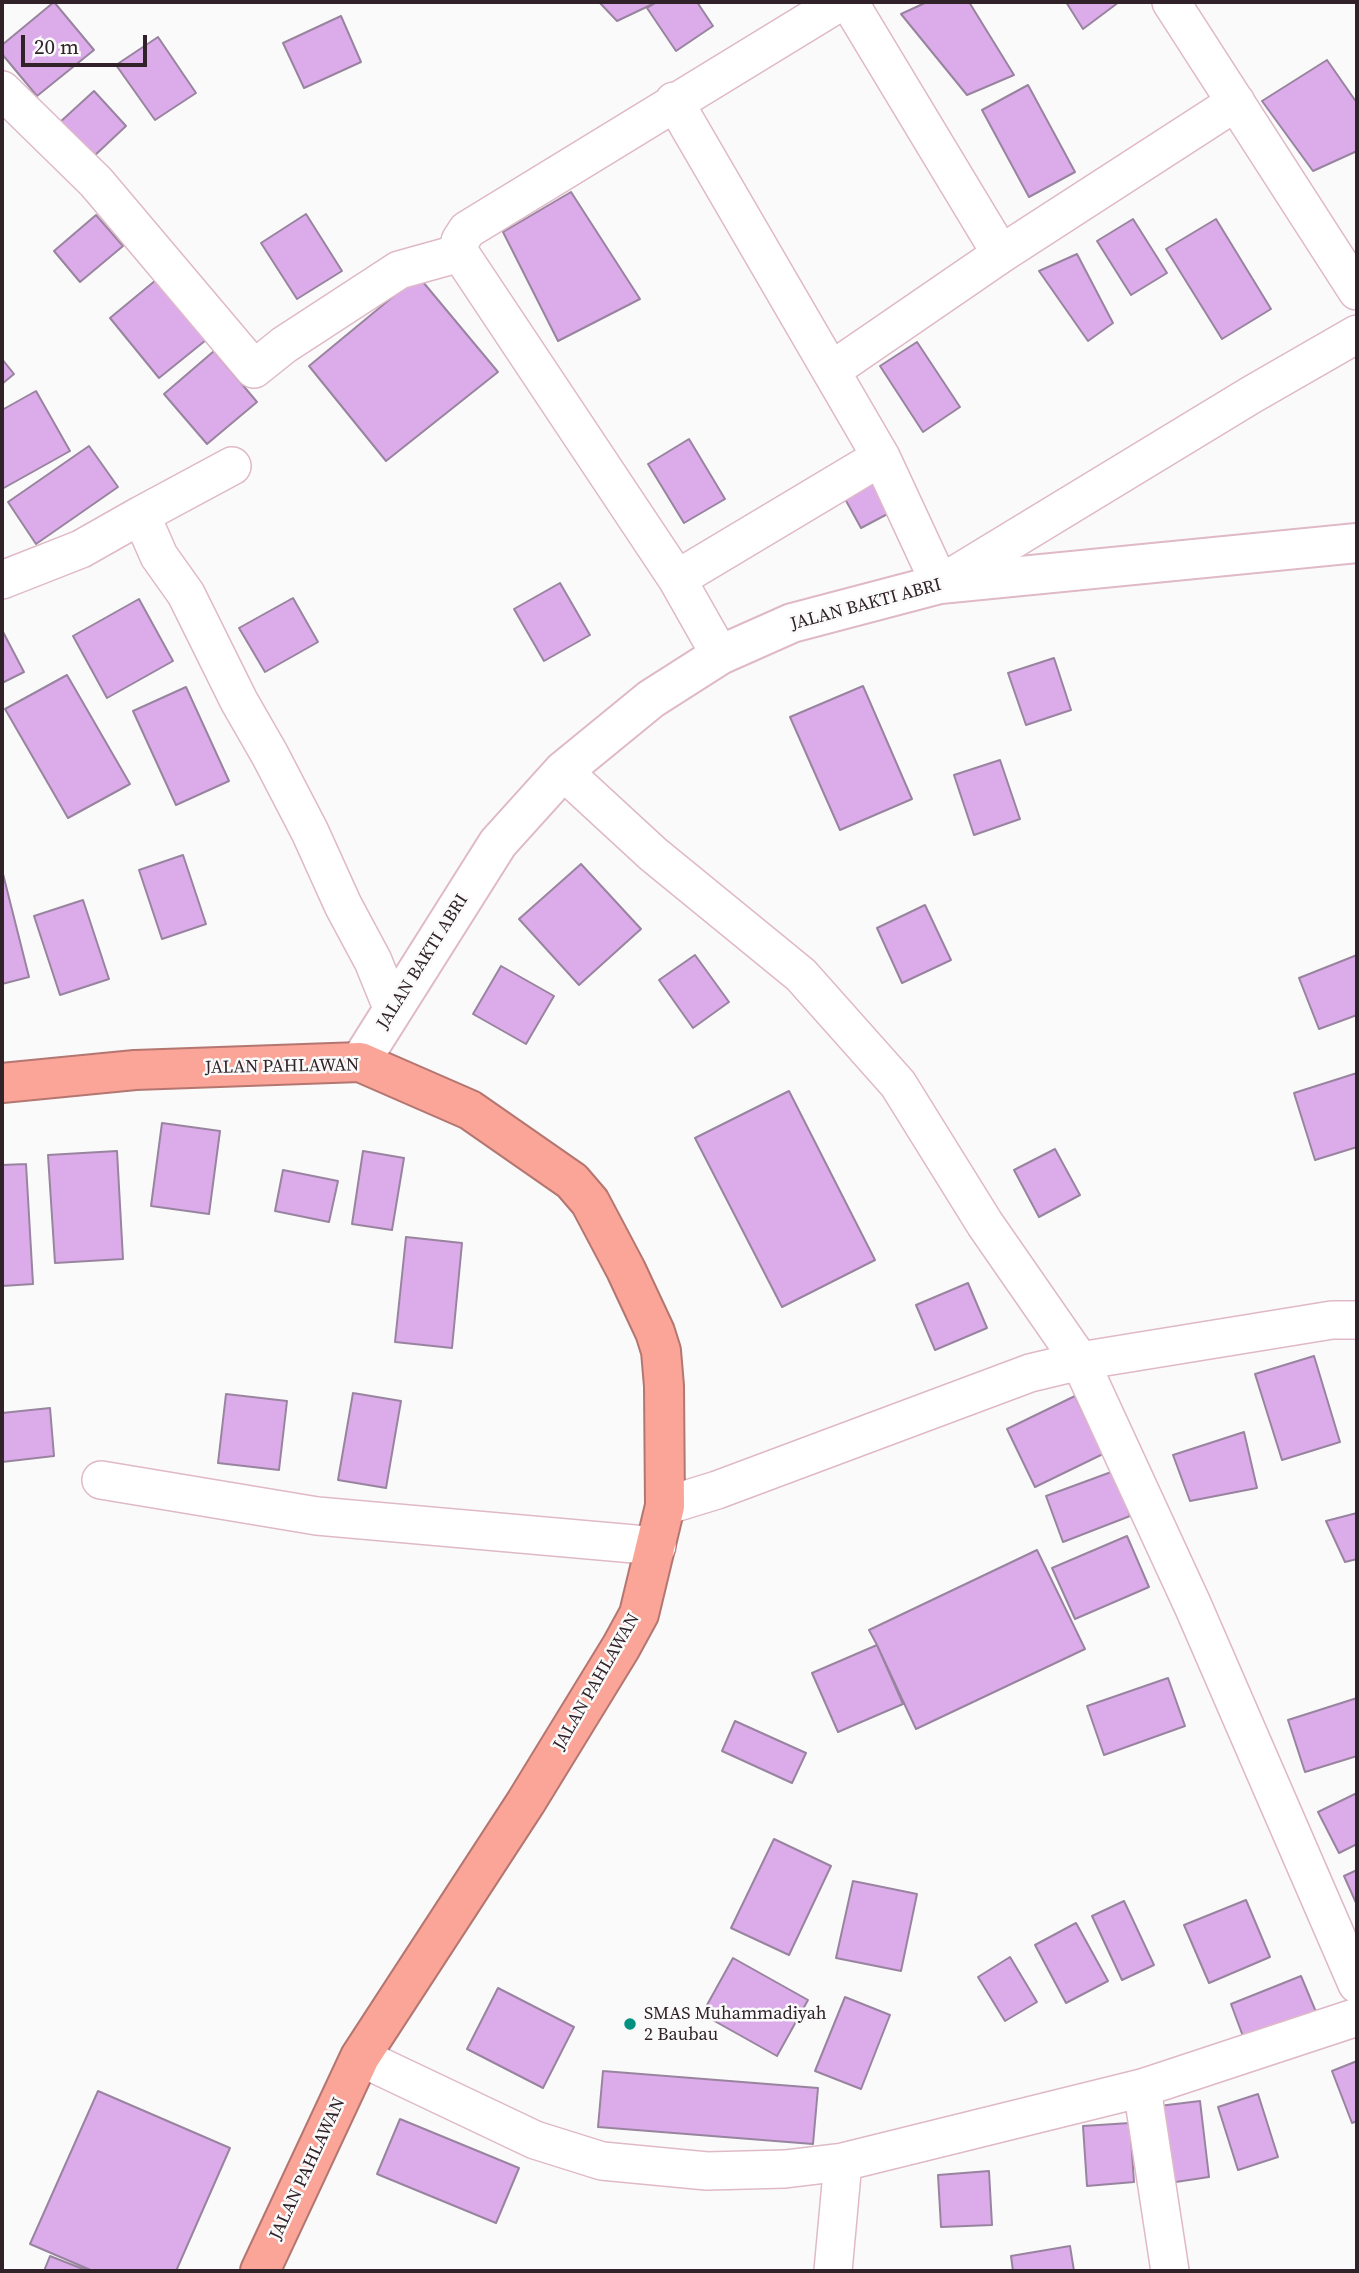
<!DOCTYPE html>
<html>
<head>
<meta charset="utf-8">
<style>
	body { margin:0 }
	#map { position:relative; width:1359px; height:2273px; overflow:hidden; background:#fafafa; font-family:"Source Serif 4",serif }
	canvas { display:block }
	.frame { position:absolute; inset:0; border:4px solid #302228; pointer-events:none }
	.scale { position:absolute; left:21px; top:35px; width:126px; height:32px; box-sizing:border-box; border:4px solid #302228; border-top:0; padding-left:9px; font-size:21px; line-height:24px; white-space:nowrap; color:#302228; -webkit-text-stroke:5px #fafafa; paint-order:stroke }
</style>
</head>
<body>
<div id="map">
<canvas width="1359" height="2273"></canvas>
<div class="frame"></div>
<div class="scale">20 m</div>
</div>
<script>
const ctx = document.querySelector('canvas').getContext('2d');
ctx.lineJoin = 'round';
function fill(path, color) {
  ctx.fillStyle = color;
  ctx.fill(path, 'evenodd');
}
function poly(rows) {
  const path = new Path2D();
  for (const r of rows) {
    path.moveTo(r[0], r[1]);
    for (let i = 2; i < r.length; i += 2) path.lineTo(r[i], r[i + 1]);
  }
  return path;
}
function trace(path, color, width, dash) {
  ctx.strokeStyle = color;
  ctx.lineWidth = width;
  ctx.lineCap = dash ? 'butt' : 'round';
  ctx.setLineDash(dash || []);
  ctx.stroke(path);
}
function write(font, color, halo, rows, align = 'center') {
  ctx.font = font + ' "Source Serif 4",serif';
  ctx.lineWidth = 5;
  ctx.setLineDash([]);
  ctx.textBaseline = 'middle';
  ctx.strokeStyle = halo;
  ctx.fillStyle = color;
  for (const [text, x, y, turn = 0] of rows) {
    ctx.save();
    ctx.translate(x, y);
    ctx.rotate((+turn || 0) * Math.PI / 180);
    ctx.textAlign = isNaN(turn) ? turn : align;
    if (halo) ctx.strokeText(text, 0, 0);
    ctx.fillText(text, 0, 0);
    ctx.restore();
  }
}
const building = poly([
	[54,2,94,50,37,96,2,54,2,45,54,2],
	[599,2,657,2,617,21,599,2],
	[657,2,697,2,713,26,676,51,647,8,657,2],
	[927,2,969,2,1014,75,967,95,901,14,927,2],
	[1066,2,1119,2,1083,29,1066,2],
	[341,16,361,62,304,88,283,43,341,16],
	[158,37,196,93,155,120,116,65,158,37],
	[1327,60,1357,103,1357,151,1313,171,1262,101,1327,60],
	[1028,85,1075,172,1029,197,982,110,1028,85],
	[94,91,126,126,92,158,59,123,94,91],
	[571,192,640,299,558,341,503,232,571,192],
	[306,214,342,271,297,299,261,243,306,214],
	[96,215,123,246,80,282,54,251,96,215],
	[1133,219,1167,273,1131,295,1097,241,1133,219],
	[1216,219,1271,309,1222,339,1166,249,1216,219],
	[1077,254,1113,323,1088,341,1039,271,1077,254],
	[418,276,498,372,386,461,309,366,418,276],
	[156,280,206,340,159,378,110,318,156,280],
	[917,342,960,407,923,432,880,366,917,342],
	[214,351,257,402,207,444,164,394,214,351],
	[2,359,14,374,2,384,2,359],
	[36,391,70,451,2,489,2,410,36,391],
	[689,439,725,499,684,523,648,464,689,439],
	[89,446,118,487,36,544,8,502,89,446],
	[879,478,895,510,861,528,844,497,879,478],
	[560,583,590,635,544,661,514,609,560,583],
	[293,598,318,642,265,672,239,628,293,598],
	[139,599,173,661,107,698,73,636,139,599],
	[2,630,24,672,2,683,2,630],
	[1054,658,1071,710,1026,725,1008,673,1054,658],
	[67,675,130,784,68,818,5,709,67,675],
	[863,686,912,799,840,830,790,717,863,686],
	[186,687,229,781,176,805,133,711,186,687],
	[1000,760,1020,819,974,835,954,775,1000,760],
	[183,855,206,924,162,939,139,870,183,855],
	[581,864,641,929,579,985,519,919,581,864],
	[2,870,29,977,2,984,2,870],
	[83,900,109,979,60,995,34,916,83,900],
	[925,905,951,960,902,983,877,928,925,905],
	[695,955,729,1002,693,1028,659,980,695,955],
	[1357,955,1357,1015,1319,1029,1299,978,1357,955],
	[501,966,554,996,526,1044,473,1014,501,966],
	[1357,1073,1357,1147,1315,1160,1294,1093,1357,1073],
	[789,1091,875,1260,782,1307,695,1138,789,1091],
	[162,1123,220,1131,209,1214,151,1206,162,1123],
	[1055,1149,1080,1195,1039,1217,1014,1170,1055,1149],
	[117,1151,123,1259,55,1263,48,1155,117,1151],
	[363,1151,404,1158,392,1230,352,1224,363,1151],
	[26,1164,33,1284,2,1286,2,1165,26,1164],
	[283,1170,338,1181,329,1222,275,1211,283,1170],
	[406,1237,462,1243,452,1348,395,1342,406,1237],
	[968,1283,987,1328,935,1350,916,1305,968,1283],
	[1314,1356,1340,1442,1282,1460,1255,1374,1314,1356],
	[353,1393,401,1401,386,1488,338,1480,353,1393],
	[226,1394,287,1401,279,1470,218,1463,226,1394],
	[1075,1396,1103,1454,1035,1487,1007,1429,1075,1396],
	[50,1408,54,1456,2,1462,2,1413,50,1408],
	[1244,1432,1257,1488,1190,1501,1173,1455,1244,1432],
	[1114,1471,1130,1516,1063,1542,1046,1496,1114,1471],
	[1357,1513,1357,1559,1345,1562,1326,1521,1357,1513],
	[1127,1536,1149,1587,1075,1619,1052,1568,1127,1536],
	[1037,1550,1085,1649,916,1729,877,1645,869,1630,1037,1550],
	[877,1645,903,1704,838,1732,812,1673,877,1645],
	[1168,1678,1185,1726,1104,1755,1087,1706,1168,1678],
	[1357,1698,1357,1756,1305,1772,1288,1720,1357,1698],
	[735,1721,806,1753,792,1783,722,1751,735,1721],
	[1357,1793,1357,1844,1339,1853,1318,1812,1357,1793],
	[774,1839,831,1866,789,1955,731,1928,774,1839],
	[1357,1870,1357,1905,1344,1876,1357,1870],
	[853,1881,917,1894,901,1971,836,1958,853,1881],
	[1246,1900,1270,1957,1209,1983,1184,1925,1246,1900],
	[1124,1901,1154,1965,1122,1980,1092,1916,1124,1901],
	[1076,1923,1108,1981,1066,2003,1035,1945,1076,1923],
	[1010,1957,1037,2002,1005,2021,978,1977,1010,1957],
	[733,1958,808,2000,777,2056,702,2014,733,1958],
	[1301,1976,1316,2012,1244,2039,1231,2004,1301,1976],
	[498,1988,574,2027,543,2088,467,2049,498,1988],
	[845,1997,890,2015,861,2089,815,2071,845,1997],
	[1357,2061,1357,2121,1352,2123,1332,2071,1357,2061],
	[603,2071,818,2088,813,2144,598,2127,603,2071],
	[98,2091,230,2148,176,2271,93,2271,30,2244,98,2091],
	[1258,2094,1278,2157,1238,2170,1218,2107,1258,2094],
	[1200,2101,1209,2177,1169,2183,1159,2106,1200,2101],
	[400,2119,519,2168,496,2223,377,2174,400,2119],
	[1130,2123,1134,2182,1087,2186,1083,2126,1130,2123],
	[989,2171,992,2225,941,2227,938,2175,989,2171],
	[1070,2246,1074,2271,1013,2271,1011,2256,1070,2246],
	[50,2256,88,2271,44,2271,50,2256]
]);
const street = poly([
	[849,2,1001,254],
	[1171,2,1357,291],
	[2,90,96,182,254,369,284,345,399,270,460,253],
	[674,101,881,457,940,584,1251,395,1357,334],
	[832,370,1001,254,1236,102],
	[141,515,232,466],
	[677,579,881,457],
	[2,580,81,549,141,515,159,556,186,594,239,701,270,755,310,832,343,905,373,961,393,1010],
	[720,655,677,579,460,253,460,241,467,230,840,2],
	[563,771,653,854,801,975,898,1084,985,1224,1080,1361,1193,1606,1357,1984],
	[101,1480,317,1516,657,1546],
	[665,1506,717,1490,1030,1373,1080,1361,1332,1320,1357,1320],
	[360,2057,535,2140,602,2161,707,2171,785,2169,843,2162,1142,2088,1357,2017],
	[1142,2088,1170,2271],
	[833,2271,843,2162]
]);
const secondary = poly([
	[360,1062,498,843,563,771,651,699,720,655,792,623,940,584,1357,543]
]);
const highway = poly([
	[2,1083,135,1070,360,1062,470,1110,572,1181,590,1202,626,1270,655,1332,661,1351,664,1386,665,1506,639,1614,621,1647,526,1802,360,2057,260,2271]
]);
const markers = [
	[630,2024,7,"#00927f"]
];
const streetNames = [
	["JALAN BAKTI ABRI",866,605,-15],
	["JALAN BAKTI ABRI",423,962,-58],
	["JALAN PAHLAWAN",282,1067,-1],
	["JALAN PAHLAWAN",597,1682,-60],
	["JALAN PAHLAWAN",308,2169,-65]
];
const poiNames = [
	["SMAS Muhammadiyah",644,2014],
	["2 Baubau",644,2035]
];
fill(building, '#dcacea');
trace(building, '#9984a0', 2);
trace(street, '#dfb9c8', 40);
trace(secondary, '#dfb9c8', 42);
trace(highway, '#b47671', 42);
trace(street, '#fff', 37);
trace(secondary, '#fff', 38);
trace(highway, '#fba498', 38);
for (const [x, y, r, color] of markers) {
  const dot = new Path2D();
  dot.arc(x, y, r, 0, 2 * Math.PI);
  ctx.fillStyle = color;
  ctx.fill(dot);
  trace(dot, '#fafafa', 2.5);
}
write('18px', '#302228', '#fafafa', streetNames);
write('18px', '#302228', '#fafafa', poiNames, 'left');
</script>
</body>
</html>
